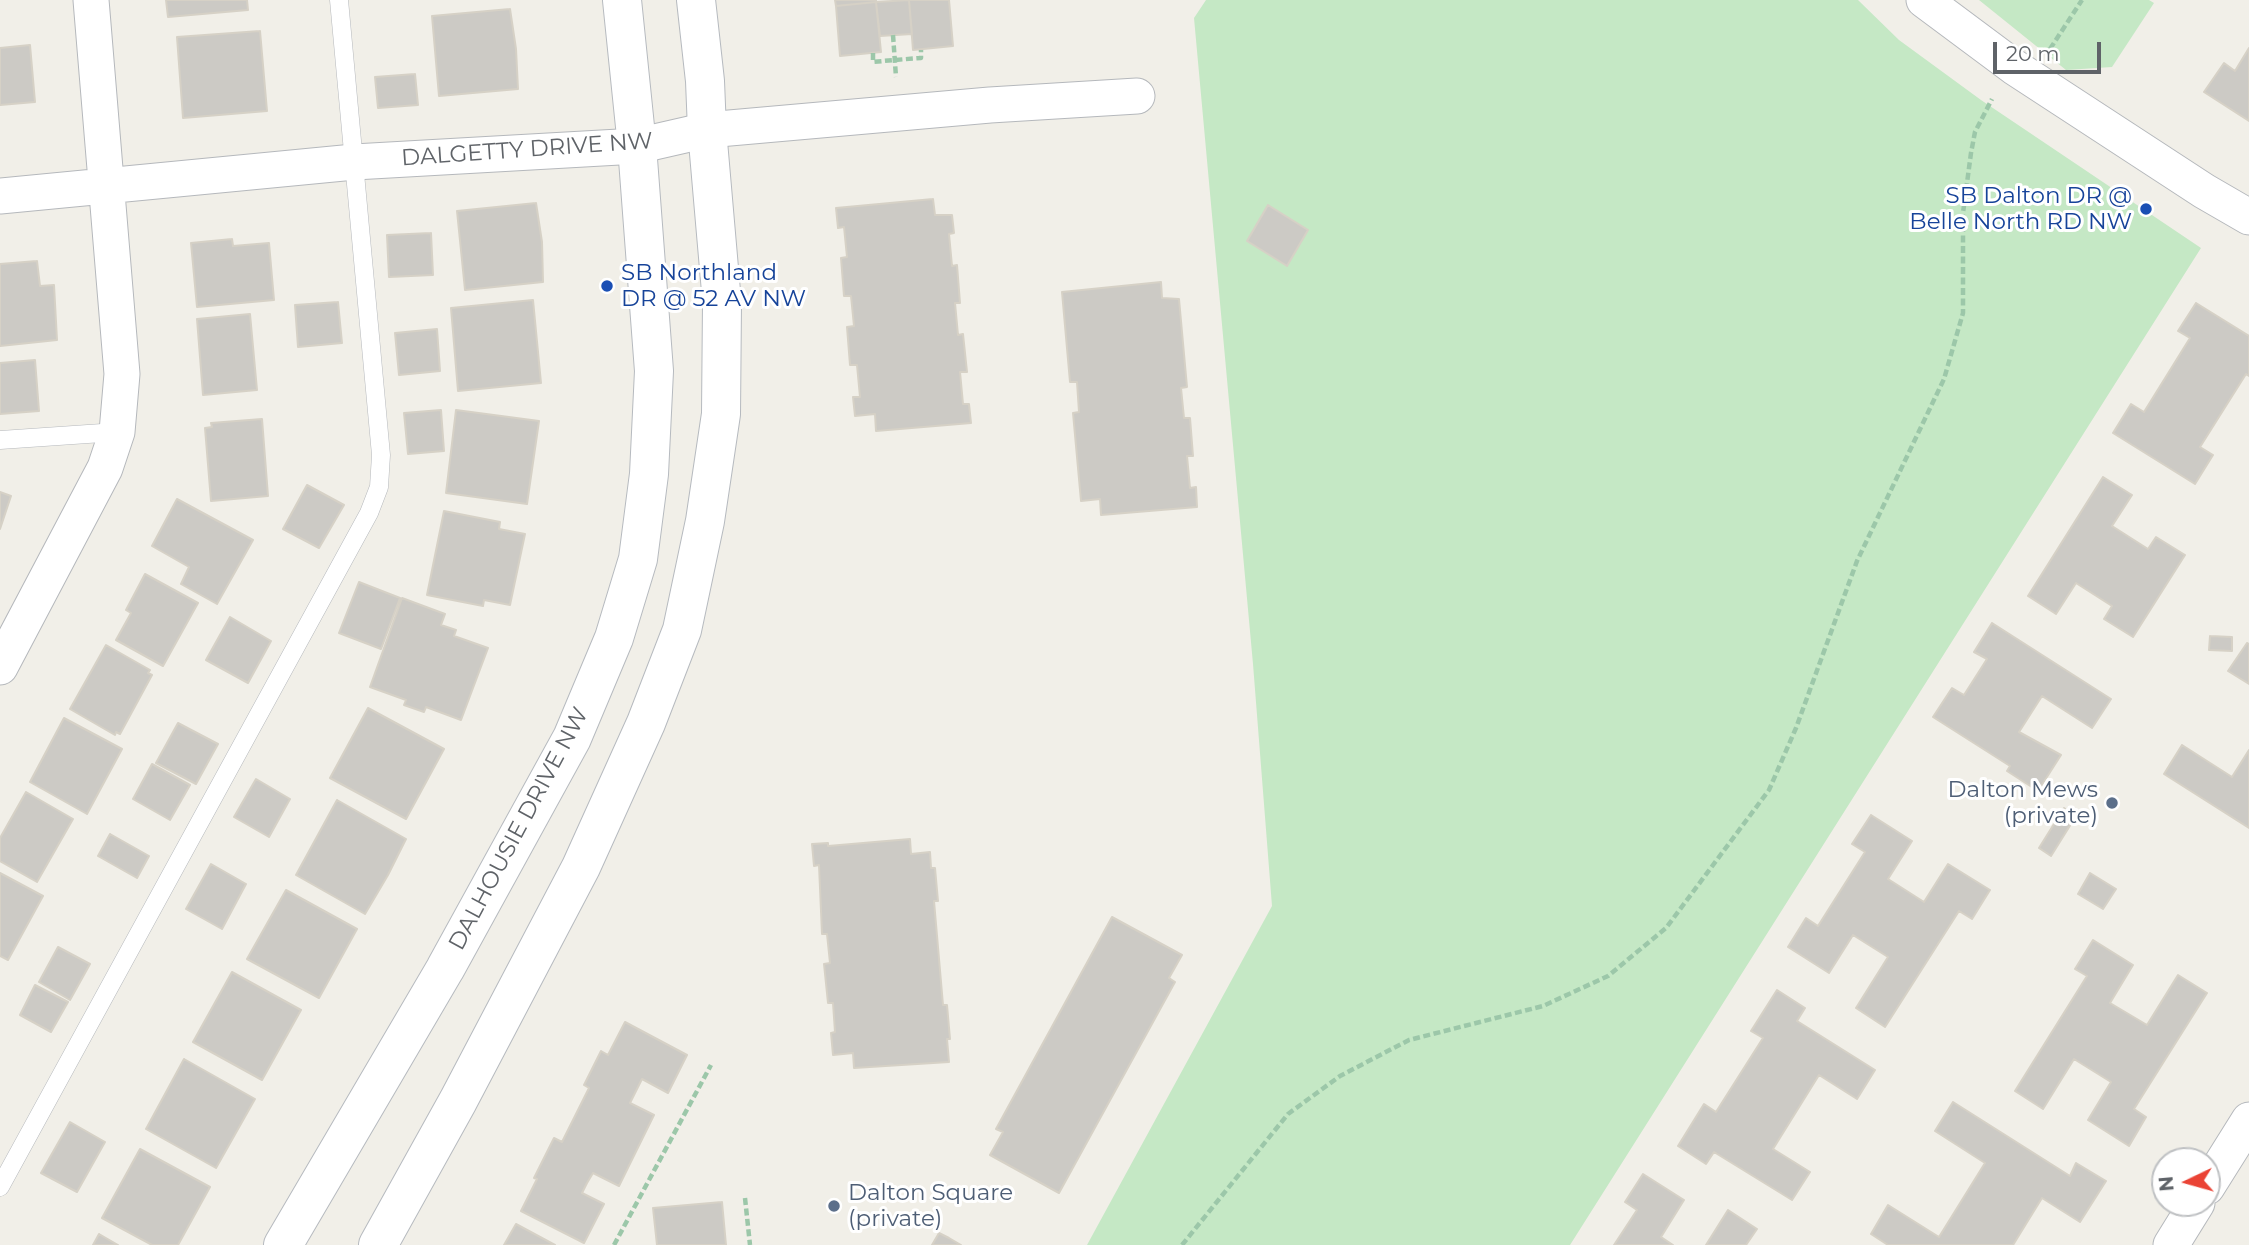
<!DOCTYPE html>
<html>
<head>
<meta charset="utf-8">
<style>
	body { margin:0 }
	#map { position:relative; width:2249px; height:1245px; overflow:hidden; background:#f1efe8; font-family:Montserrat,sans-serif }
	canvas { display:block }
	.north { position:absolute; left:2151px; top:1147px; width:70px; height:70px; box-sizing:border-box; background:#fff; border:2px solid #bfc1c3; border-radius:50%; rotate:265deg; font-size:19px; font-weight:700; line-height:28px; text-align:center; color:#5f6368 }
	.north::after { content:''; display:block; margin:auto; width:24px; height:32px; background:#ea4335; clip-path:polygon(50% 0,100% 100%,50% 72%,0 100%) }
	.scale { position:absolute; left:1993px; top:42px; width:108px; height:32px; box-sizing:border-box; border:4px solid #5f6368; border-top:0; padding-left:9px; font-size:21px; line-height:24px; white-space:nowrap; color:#5f6368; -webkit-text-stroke:5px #fff; paint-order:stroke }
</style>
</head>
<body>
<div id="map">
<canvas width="2249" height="1245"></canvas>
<div class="north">N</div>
<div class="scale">20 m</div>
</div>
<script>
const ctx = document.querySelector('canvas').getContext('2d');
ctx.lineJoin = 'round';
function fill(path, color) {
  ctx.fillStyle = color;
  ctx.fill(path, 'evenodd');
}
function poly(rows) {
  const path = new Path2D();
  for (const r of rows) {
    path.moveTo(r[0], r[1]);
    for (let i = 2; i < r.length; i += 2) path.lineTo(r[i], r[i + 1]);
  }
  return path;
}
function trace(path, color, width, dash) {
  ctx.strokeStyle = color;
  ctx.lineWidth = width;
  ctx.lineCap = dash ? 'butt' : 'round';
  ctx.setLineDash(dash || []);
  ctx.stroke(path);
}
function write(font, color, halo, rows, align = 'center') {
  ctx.font = font + ' Montserrat,sans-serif';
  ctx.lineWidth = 6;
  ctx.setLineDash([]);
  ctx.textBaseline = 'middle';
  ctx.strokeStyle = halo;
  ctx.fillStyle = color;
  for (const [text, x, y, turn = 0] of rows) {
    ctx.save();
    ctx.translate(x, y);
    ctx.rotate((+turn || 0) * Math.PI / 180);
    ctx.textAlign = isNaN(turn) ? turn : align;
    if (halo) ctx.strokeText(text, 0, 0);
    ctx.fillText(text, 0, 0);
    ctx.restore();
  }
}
const green = poly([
	[1206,0,1858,0,1899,40,1981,100,2201,248,1570,1245,1087,1245,1272,906,1253,664,1194,18],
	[1979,0,2149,0,2154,3,2112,67,2066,70]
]);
const building = poly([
	[166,0,247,0,248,10,168,17,166,0],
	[835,0,876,0,876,2,836,6,835,0],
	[909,0,912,34,880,36,876,2,909,0],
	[909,0,949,0,953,46,913,50,909,0],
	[876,2,881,52,840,56,836,6,876,2],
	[510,9,516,49,518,89,439,96,432,16,510,9],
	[260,31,267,111,183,118,177,37,260,31],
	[30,45,35,102,0,105,0,48,30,45],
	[2249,48,2249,121,2204,92,2224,63,2235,71,2249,48],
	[415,74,418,105,378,108,375,77,415,74],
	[933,199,935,215,952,215,954,233,949,234,952,266,957,265,960,303,955,303,958,335,963,334,967,372,960,372,963,404,969,404,971,423,876,431,875,414,855,416,853,397,860,397,857,365,850,365,847,327,854,326,851,296,844,296,841,258,847,257,844,227,838,228,836,208,933,199],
	[536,203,542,242,543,282,465,290,457,211,536,203],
	[1268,205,1308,230,1287,266,1247,241,1268,205],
	[431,233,433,275,389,277,387,235,431,233],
	[232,239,233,246,269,243,274,300,197,307,191,243,232,239],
	[37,261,40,286,54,285,57,340,0,346,0,264,37,261],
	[1161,282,1162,298,1179,299,1187,387,1181,388,1184,418,1190,418,1193,456,1187,456,1190,488,1196,487,1197,507,1101,515,1100,499,1081,501,1073,413,1079,412,1077,382,1070,382,1062,292,1161,282],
	[533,300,541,383,458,391,451,308,533,300],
	[338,302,342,343,298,347,295,305,338,302],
	[2196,303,2249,336,2249,376,2246,374,2200,447,2213,455,2195,484,2113,433,2131,404,2144,412,2190,338,2178,331,2196,303],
	[250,314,257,390,203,395,197,319,250,314],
	[437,329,440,371,399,375,395,333,437,329],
	[35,360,39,411,0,414,0,363,35,360],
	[441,410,444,451,408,454,404,413,441,410],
	[456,410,539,421,527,504,446,493,456,410],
	[262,419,268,496,211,501,205,428,212,427,211,423,262,419],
	[2103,477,2132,495,2112,526,2148,549,2156,537,2185,555,2133,637,2104,619,2112,606,2076,583,2056,614,2028,596,2103,477],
	[307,485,344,505,319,548,283,529,307,485],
	[0,492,11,496,0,529,0,492],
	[177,499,253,540,217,604,181,584,189,567,152,546,177,499],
	[444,511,500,522,499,529,525,534,510,605,484,600,483,606,427,595,444,511],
	[145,574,198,603,163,666,116,640,131,613,126,610,145,574],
	[359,582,400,598,381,649,339,633,359,582],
	[402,598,445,614,441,625,456,630,454,636,488,648,461,720,426,707,424,712,404,705,406,700,370,687,402,598],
	[230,617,271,641,248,683,206,660,230,617],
	[1992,623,2111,699,2092,728,2042,696,2019,732,2061,755,2038,791,2007,771,2010,766,1933,717,1952,688,1964,695,1987,659,1974,652,1992,623],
	[2210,636,2232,637,2232,651,2209,650,2210,636],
	[2247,643,2249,644,2249,684,2228,671,2247,643],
	[106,645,150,670,148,673,152,675,120,734,116,732,115,735,70,709,106,645],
	[368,708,444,749,406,819,330,778,368,708],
	[64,718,122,749,87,814,30,782,64,718],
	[178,723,218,744,196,784,156,763,178,723],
	[2182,745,2232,777,2249,750,2249,828,2164,774,2182,745],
	[152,764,190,785,170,820,133,799,152,764],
	[256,779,290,799,269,837,234,817,256,779],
	[26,792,73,819,37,882,0,861,0,838,26,792],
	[337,800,406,839,388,875,365,914,296,875,337,800],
	[2064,808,2076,816,2051,856,2039,848,2064,808],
	[1871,815,1912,841,1888,879,1924,902,1948,864,1990,890,1972,919,1959,911,1885,1027,1856,1008,1888,957,1853,935,1829,973,1788,947,1806,918,1818,926,1865,852,1852,844,1871,815],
	[110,834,149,856,137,878,98,856,110,834],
	[910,839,911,854,930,852,931,868,935,868,938,901,934,901,943,1005,947,1005,950,1039,947,1039,949,1062,854,1068,853,1053,833,1055,831,1033,835,1032,833,1003,828,1003,824,964,830,963,827,934,822,934,819,865,814,866,812,844,828,843,828,846,910,839],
	[211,864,246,884,222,929,186,909,211,864],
	[0,873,43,896,8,960,0,956,0,873],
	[2090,873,2116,889,2103,909,2078,894,2090,873],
	[286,890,357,929,319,998,247,959,286,890],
	[1112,917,1182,955,1169,978,1175,982,1059,1193,990,1155,1003,1132,996,1129,1112,917],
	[2093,940,2133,965,2110,1003,2147,1025,2178,975,2207,993,2134,1109,2146,1117,2129,1146,2088,1120,2111,1082,2074,1059,2043,1109,2015,1091,2087,976,2075,969,2093,940],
	[58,947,90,964,70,1000,39,982,58,947],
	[232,972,301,1010,262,1080,193,1042,232,972],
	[35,985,68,1002,51,1032,20,1015,35,985],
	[1777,990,1805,1008,1797,1021,1875,1070,1857,1099,1819,1075,1773,1149,1810,1172,1792,1200,1714,1152,1706,1164,1678,1146,1704,1104,1716,1112,1763,1038,1751,1031,1777,990],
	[625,1022,687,1055,668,1093,642,1079,630,1103,654,1115,619,1186,593,1173,587,1183,582,1193,604,1204,584,1243,521,1211,537,1179,534,1178,554,1138,562,1142,589,1088,584,1085,601,1051,608,1055,625,1022],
	[184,1059,255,1099,216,1168,146,1129,184,1059],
	[1953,1102,2070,1176,2076,1163,2106,1181,2080,1222,2042,1198,2013,1245,1888,1245,1871,1234,1888,1205,1939,1237,1985,1163,1935,1131,1953,1102],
	[70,1122,105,1142,77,1192,41,1173,70,1122],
	[140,1149,210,1187,178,1245,152,1245,102,1218,140,1149],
	[1643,1174,1684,1200,1661,1237,1673,1245,1614,1245,1637,1210,1625,1202,1643,1174],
	[722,1202,726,1245,657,1245,653,1208,722,1202],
	[1728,1210,1757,1229,1746,1245,1706,1245,1728,1210],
	[516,1224,555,1245,504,1245,516,1224],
	[939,1233,949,1238,961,1245,932,1245,939,1233],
	[99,1234,118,1245,93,1245,99,1234]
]);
const path = poly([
	[893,35,896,77],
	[2050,49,2082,0],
	[873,53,873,62,894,60,921,58,921,50],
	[745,1198,750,1245],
	[614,1245,711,1065],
	[1182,1245,1288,1114,1340,1076,1409,1040,1543,1006,1608,976,1666,928,1769,790,1796,728,1857,561,1944,379,1963,313,1963,213,1971,153,1975,132,1992,99]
]);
const lane = poly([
	[0,440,117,432],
	[0,1187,369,513,379,487,381,455,339,0]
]);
const street = poly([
	[1924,0,2014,67,2204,191,2249,217],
	[0,196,354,162,637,146,707,130,990,105,1137,96],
	[0,667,105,468,117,432,122,374,91,0],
	[2207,1187,2249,1120],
	[2171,1245,2197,1203]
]);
const secondary = poly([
	[283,1245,445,969,572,738,614,638,638,559,649,474,654,371,637,146,622,0],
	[378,1245,458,1101,581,867,646,723,682,630,705,521,721,414,722,303,707,130,705,81,696,0]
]);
const markers = [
	[2146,209,7,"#1a4fb4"],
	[607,286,7,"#1a4fb4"],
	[2112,803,7,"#5c6f8a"],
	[834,1206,7,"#5c6f8a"]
];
const streetNames = [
	["DALGETTY DRIVE NW",527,150,-4],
	["DALHOUSIE DRIVE NW",519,829,-62]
];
const transitNames = [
	["SB Dalton DR @",2132,196],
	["Belle North RD NW",2132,222],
	["SB Northland",621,273,"left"],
	["DR @ 52 AV NW",621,299,"left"]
];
const serviceNames = [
	["Dalton Mews",2098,790],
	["(private)",2098,816],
	["Dalton Square",848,1193,"left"],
	["(private)",848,1219,"left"]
];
fill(green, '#c5e8c5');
fill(building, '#cccac5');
trace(building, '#d6d1c6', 2);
trace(lane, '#b5b8bc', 19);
trace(street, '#b5b8bc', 37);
trace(secondary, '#b6babf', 40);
trace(path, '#9cc7a9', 4.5, [7, 3.5]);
trace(lane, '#fff', 18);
trace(street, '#fff', 35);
trace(secondary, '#fff', 38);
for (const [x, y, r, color] of markers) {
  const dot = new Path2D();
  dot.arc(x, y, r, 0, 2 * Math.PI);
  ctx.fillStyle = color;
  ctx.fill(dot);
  trace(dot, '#fff', 2.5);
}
write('23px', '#5f6368', '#fff', streetNames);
write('23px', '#164399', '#fff', transitNames, 'right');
write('23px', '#4e5e75', '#fff', serviceNames, 'right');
</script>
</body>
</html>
